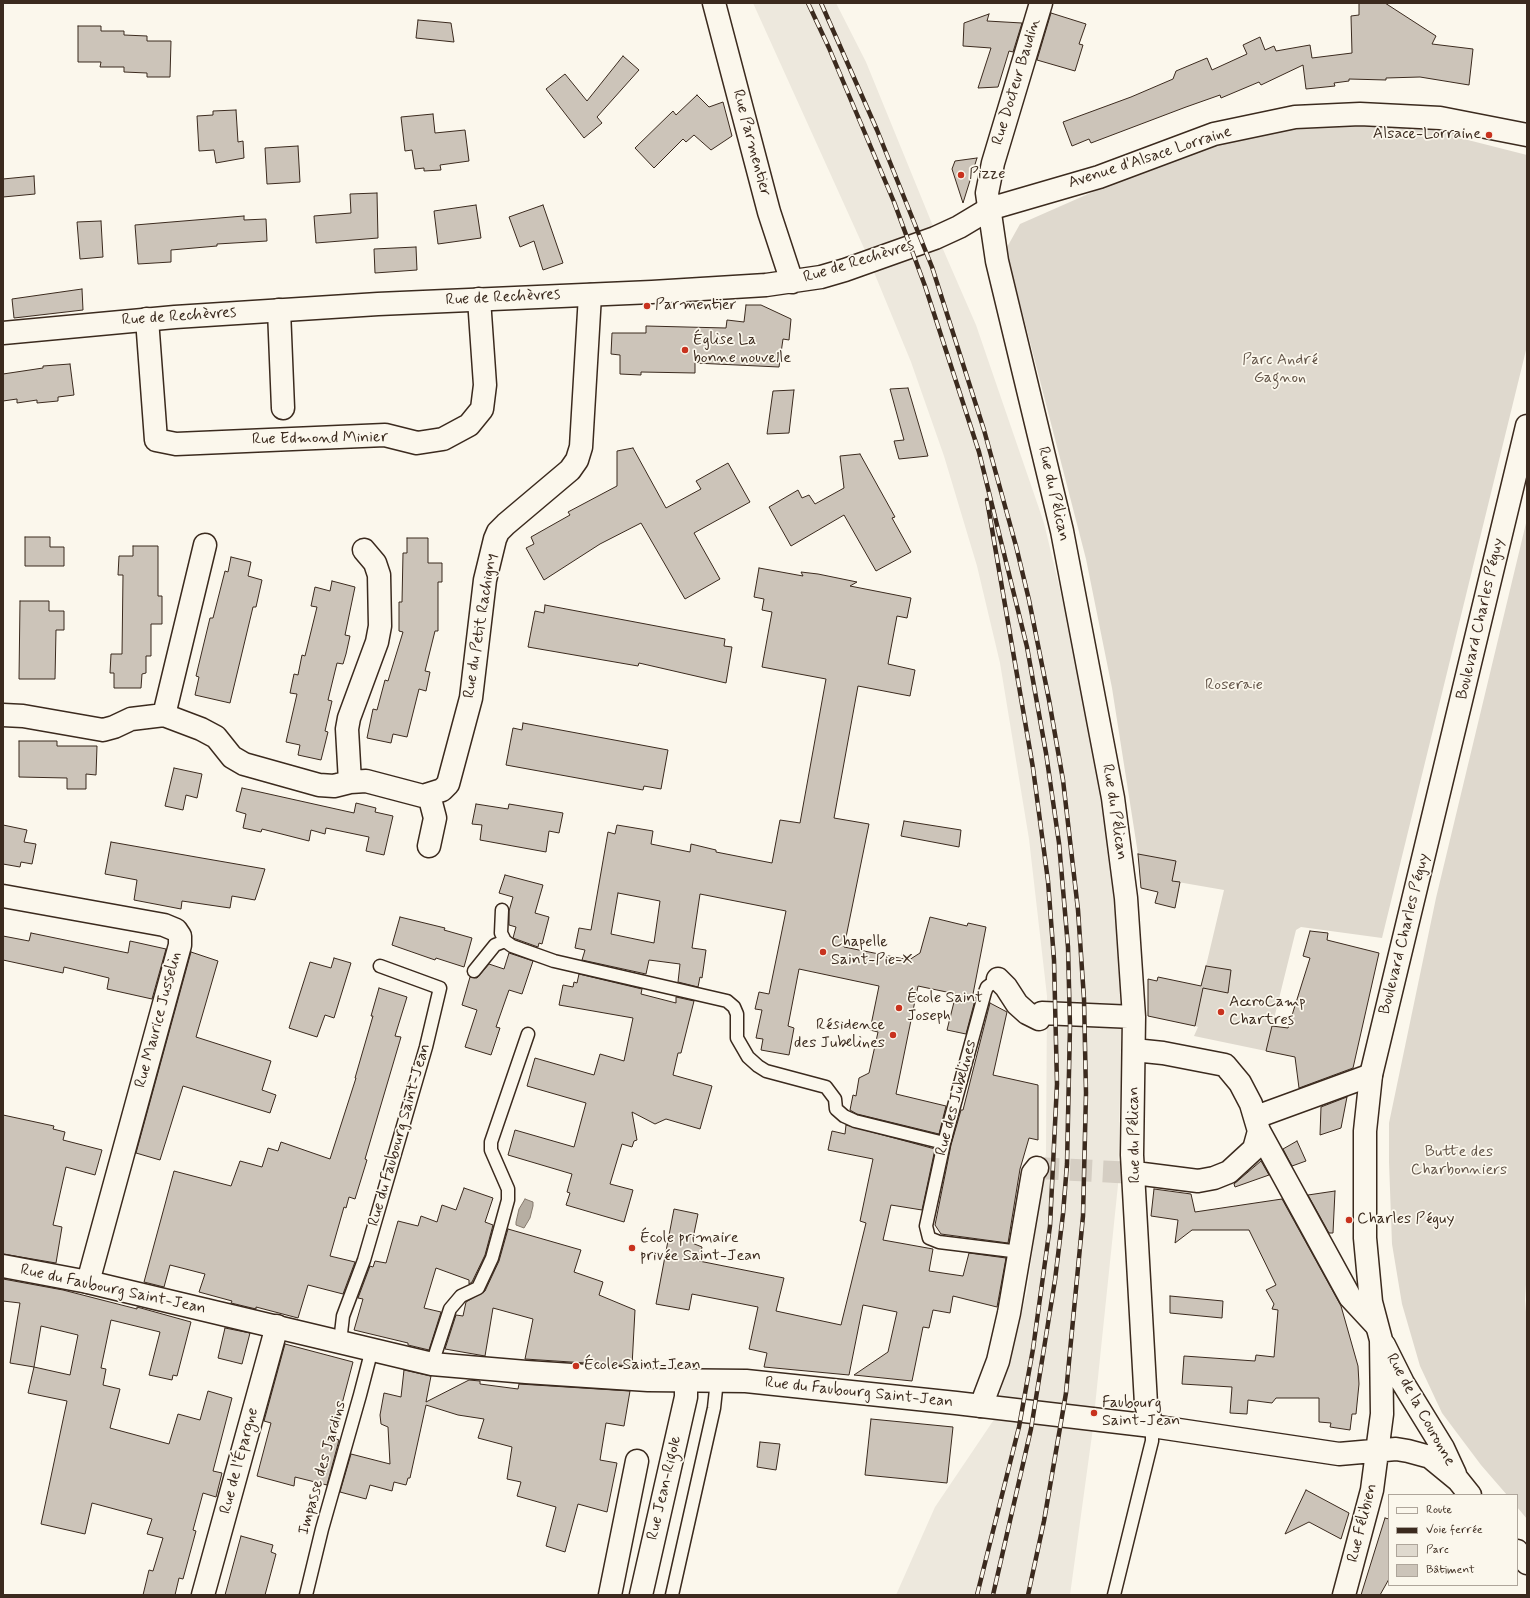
<!DOCTYPE html>
<html>
<head>
<meta charset="utf-8">
<style>
	body { margin:0 }
	#map { position:relative; width:1530px; height:1598px; overflow:hidden; background:#fbf7ec; font-family:Mynerve,sans-serif }
	canvas { display:block }
	.frame { position:absolute; inset:0; border:4px solid #3b2a1e; pointer-events:none }
	.legend { position:absolute; left:1388px; top:1494px; width:130px; height:92px; box-sizing:border-box; background:#fbf7ec; border:1px solid #aea59a; margin:0; padding:5px 7px; list-style:none; font-size:12px; color:#3b2a1e }
	.legend li { display:flex; align-items:center; gap:8px; height:20px }
	.legend b { width:20px; border:1px solid #aea59a }
</style>
</head>
<body>
<div id="map">
<canvas width="1530" height="1598"></canvas>
<div class="frame"></div>
<ul class="legend">
<li><b style="height:5px;background:#fbf7ec"></b>Route</li>
<li><b style="height:5px;background:#3b2a1e"></b>Voie ferrée</li>
<li><b style="height:11px;background:#dfd9ce"></b>Parc</li>
<li><b style="height:11px;background:#ccc4b9"></b>Bâtiment</li>
</ul>
</div>
<script>
const ctx = document.querySelector('canvas').getContext('2d');
ctx.lineJoin = 'round';
function fill(path, color) {
  ctx.fillStyle = color;
  ctx.fill(path, 'evenodd');
}
function poly(rows) {
  const path = new Path2D();
  for (const r of rows) {
    path.moveTo(r[0], r[1]);
    for (let i = 2; i < r.length; i += 2) path.lineTo(r[i], r[i + 1]);
  }
  return path;
}
function trace(path, color, width, dash) {
  ctx.strokeStyle = color;
  ctx.lineWidth = width;
  ctx.lineCap = dash ? 'butt' : 'round';
  ctx.setLineDash(dash || []);
  ctx.stroke(path);
}
function write(font, color, halo, rows, align = 'center') {
  ctx.font = font + ' Mynerve,sans-serif';
  ctx.lineWidth = 3.5;
  ctx.setLineDash([]);
  ctx.textBaseline = 'middle';
  ctx.strokeStyle = halo;
  ctx.fillStyle = color;
  for (const [text, x, y, turn = 0] of rows) {
    ctx.save();
    ctx.translate(x, y);
    ctx.rotate((+turn || 0) * Math.PI / 180);
    ctx.textAlign = isNaN(turn) ? turn : align;
    if (halo) ctx.strokeText(text, 0, 0);
    ctx.fillText(text, 0, 0);
    ctx.restore();
  }
}
const built = poly([
	[753,3,836,3,866,62,935,231,868,257],
	[939,240,976,325,1044,523,1082,682,1110,849,1122,996,1118,1185,1092,1435,1070,1595,896,1595,935,1507,993,1421,1027,1292,1046,1153,1047,996,1029,839,1000,663,977,566,944,456,911,362,871,265]
]);
const green = poly([
	[1357,123,1440,129,1466,135,1464,139,1527,155,1527,346,1382,938,1301,927,1296,930,1266,1051,1194,1036,1198,1027,1195,1026,1202,988,1201,987,1224,890,1172,881,1175,861,1138,854,1112,688,1086,559,1006,249,1020,224,1154,165,1205,148,1254,136,1313,126],
	[1527,519,1527,1269,1525,1300,1527,1324,1527,1519,1517,1507,1517,1495,1507,1495,1481,1465,1442,1413,1420,1366,1402,1304,1392,1244,1389,1162,1389,1123,1436,898]
]);
const water = poly([
	[525,1199,533,1202,533,1206,530,1218,524,1228,516,1225,516,1222,519,1209,525,1199]
]);
const building = poly([
	[1359,3,1385,3,1436,36,1432,44,1473,49,1469,85,1420,77,1386,78,1386,80,1349,79,1349,81,1334,83,1335,86,1306,89,1303,65,1261,85,1259,82,1221,98,1220,95,1186,107,1091,143,1089,139,1072,146,1063,122,1131,97,1173,79,1176,71,1207,58,1212,70,1247,54,1243,45,1260,37,1265,50,1274,46,1276,51,1310,45,1312,58,1352,53,1351,16,1359,15,1359,3],
	[1051,13,1086,24,1079,44,1083,45,1075,71,1037,60,1051,13],
	[989,14,987,21,1022,23,1013,52,1009,51,998,87,978,88,991,48,963,46,964,23,989,14],
	[418,20,451,23,454,42,416,38,418,20],
	[78,26,101,26,101,31,124,31,124,35,147,36,147,41,171,41,170,77,147,77,147,73,124,72,124,67,100,67,101,62,78,62,78,26],
	[623,56,639,70,597,117,602,123,584,138,546,89,565,74,587,101,623,56],
	[697,95,709,107,723,102,732,136,711,150,694,135,686,142,683,139,654,168,635,148,673,111,676,115,697,95],
	[236,110,238,142,243,141,244,158,216,163,214,150,199,151,197,116,213,115,213,111,236,110],
	[433,114,435,133,465,130,469,161,440,165,441,170,424,171,424,168,415,169,412,150,405,151,401,117,433,114],
	[298,146,300,182,267,184,265,148,298,146],
	[977,158,963,203,952,169,955,161,977,158],
	[34,176,35,194,3,197,3,179,34,176],
	[377,193,378,238,316,243,314,216,351,213,350,194,377,193],
	[476,205,481,238,438,244,434,211,476,205],
	[543,205,563,263,543,270,534,241,520,247,509,217,543,205],
	[244,216,244,220,266,219,267,241,217,244,217,246,171,250,171,262,138,264,135,225,244,216],
	[101,221,103,257,80,259,77,222,101,221],
	[416,247,417,270,375,273,374,249,416,247],
	[82,289,83,310,14,318,12,299,82,289],
	[746,305,761,305,791,319,789,340,783,339,779,367,695,363,695,373,641,372,641,375,620,374,620,355,611,354,612,333,646,333,646,326,726,328,727,320,744,322,746,305],
	[70,364,74,395,58,397,58,401,37,403,37,400,17,403,17,399,3,401,3,374,43,368,43,366,70,364],
	[908,388,928,456,899,459,894,441,904,440,890,389,908,388],
	[794,390,789,433,767,434,773,391,794,390],
	[633,448,666,508,701,489,696,481,728,463,750,502,694,533,720,579,685,599,641,523,600,544,544,580,526,548,534,544,531,537,570,515,568,512,617,486,617,451,633,448],
	[860,454,895,517,892,518,911,552,876,571,844,515,791,546,769,507,798,490,802,498,809,495,815,504,844,488,840,456,860,454],
	[25,537,50,537,50,547,64,547,64,566,25,566,25,537],
	[407,538,428,538,428,563,442,563,442,582,438,582,438,631,435,631,425,671,430,672,426,691,419,689,407,737,393,734,391,743,367,738,373,709,377,710,385,680,388,681,403,632,399,631,399,602,402,602,403,553,407,553,407,538],
	[133,546,158,546,158,596,162,596,162,624,151,624,151,656,146,656,146,673,142,674,141,688,114,688,114,673,110,673,111,654,122,654,123,575,118,575,119,556,133,556,133,546],
	[231,557,251,562,248,576,262,580,256,607,253,607,230,703,195,695,199,677,196,676,210,618,213,618,225,571,228,572,231,557],
	[759,568,803,576,801,572,818,574,857,582,850,586,911,598,907,618,897,616,888,664,915,670,910,696,858,686,834,818,869,824,844,947,909,960,920,953,930,917,967,926,968,923,986,927,973,994,976,996,966,1034,947,1030,956,994,918,986,896,1094,946,1106,939,1134,857,1114,850,1110,853,1095,856,1096,859,1078,869,1073,878,1032,870,1030,879,986,799,969,788,1026,794,1028,789,1055,761,1050,763,1039,756,1038,762,1010,755,1009,759,992,769,994,786,911,700,894,692,948,706,950,702,978,700,977,698,987,678,982,680,964,649,960,646,974,582,960,585,950,575,948,579,928,591,930,608,832,615,834,617,825,653,831,651,844,690,852,691,844,716,850,716,852,772,863,780,820,800,823,826,679,762,667,772,612,762,610,764,599,754,597,759,568],
	[618,893,660,901,654,943,611,934,618,893],
	[332,581,355,587,345,635,350,636,346,654,343,664,337,663,328,700,332,701,325,731,328,732,321,760,298,755,300,745,286,742,297,694,290,693,294,674,298,675,302,655,305,656,317,607,311,606,315,587,330,591,332,581],
	[20,601,49,601,49,611,64,611,64,630,56,630,55,679,19,679,20,601],
	[545,605,725,639,724,646,732,647,726,683,639,663,638,666,528,647,535,611,544,613,545,605],
	[523,723,668,750,661,789,644,786,643,790,506,765,513,728,522,730,523,723],
	[19,741,57,741,57,746,97,746,96,775,86,774,86,789,67,789,67,778,19,777,19,741],
	[174,768,202,774,197,798,186,795,183,810,165,806,174,768],
	[242,788,354,813,356,803,376,808,375,812,393,816,384,855,366,851,369,837,326,828,325,834,311,830,309,841,262,829,261,832,243,828,246,814,236,811,242,788],
	[476,804,508,809,509,804,563,813,559,833,549,831,546,852,480,840,482,825,472,824,476,804],
	[904,821,961,830,959,847,901,836,904,821],
	[3,825,27,830,24,842,36,844,32,864,21,862,20,867,3,864,3,825],
	[111,842,196,857,265,869,255,900,232,896,230,908,182,901,181,909,134,900,137,880,105,874,111,842],
	[1138,854,1176,861,1172,881,1180,882,1175,908,1155,903,1158,892,1141,888,1138,854],
	[505,875,543,885,535,913,549,917,542,944,539,943,538,947,513,938,516,927,509,925,509,911,513,897,499,893,505,875],
	[400,917,445,928,444,930,472,938,464,967,436,958,435,960,392,945,400,917],
	[1310,931,1328,933,1327,940,1379,953,1353,1068,1299,1088,1295,1057,1266,1051,1272,1026,1288,1028,1310,958,1303,956,1310,931],
	[31,933,128,953,130,941,166,949,152,999,107,989,109,978,64,967,63,973,3,960,3,936,29,941,31,933],
	[191,952,218,961,196,1037,271,1061,262,1090,276,1095,270,1113,183,1086,160,1160,136,1153,191,952],
	[509,953,533,961,522,994,509,990,496,1027,500,1028,491,1055,465,1047,477,1010,462,1005,470,977,477,978,489,964,504,969,509,953],
	[334,958,351,963,334,1018,325,1015,317,1037,289,1028,310,962,331,968,334,958],
	[1206,966,1231,970,1228,993,1203,988,1195,1026,1148,1016,1148,979,1157,981,1158,977,1201,986,1206,966],
	[579,974,642,989,641,994,676,1003,676,997,694,1001,681,1053,678,1053,673,1075,712,1086,700,1129,666,1119,655,1124,632,1112,637,1140,634,1141,632,1147,622,1144,610,1184,633,1190,624,1222,566,1205,570,1193,567,1192,572,1174,508,1155,515,1130,574,1147,586,1103,527,1086,535,1058,594,1075,600,1054,624,1061,633,1018,559,1005,563,985,573,987,574,982,577,983,579,974],
	[379,988,407,997,395,1036,401,1037,365,1159,367,1160,355,1199,349,1197,346,1208,344,1207,330,1256,355,1262,343,1294,308,1285,298,1318,256,1307,256,1309,231,1303,232,1301,199,1292,205,1274,170,1265,164,1287,144,1282,174,1171,231,1186,240,1161,262,1167,268,1148,278,1151,281,1142,330,1159,356,1078,355,1078,373,1016,371,1016,379,988],
	[990,1003,1007,1012,993,1075,1038,1085,1038,1140,1029,1138,1020,1169,1008,1243,941,1234,935,1225,951,1145,961,1110,963,1110,990,1003],
	[1347,1097,1341,1128,1320,1135,1321,1107,1347,1097],
	[3,1115,54,1126,53,1129,65,1132,63,1140,102,1150,95,1175,66,1167,53,1225,62,1227,56,1263,3,1254,3,1115],
	[846,1125,935,1149,922,1210,891,1205,883,1240,933,1249,929,1271,963,1276,969,1253,1006,1258,997,1307,953,1296,950,1313,933,1310,929,1328,923,1327,912,1381,854,1375,888,1352,897,1312,863,1305,849,1375,764,1367,767,1353,749,1349,758,1307,692,1294,689,1310,656,1304,674,1209,698,1214,692,1243,702,1247,699,1261,784,1278,776,1311,841,1325,866,1223,860,1221,873,1159,828,1150,832,1131,845,1134,846,1125],
	[1297,1141,1306,1161,1292,1166,1283,1149,1297,1141],
	[1261,1161,1269,1175,1235,1187,1234,1184,1261,1161],
	[464,1188,493,1198,485,1222,493,1225,485,1255,472,1282,469,1284,469,1280,436,1268,424,1308,441,1312,429,1350,408,1345,408,1343,354,1330,363,1299,358,1298,370,1266,373,1267,375,1261,386,1263,398,1221,418,1226,421,1216,437,1222,442,1205,456,1210,464,1188],
	[1154,1189,1191,1194,1195,1212,1282,1199,1341,1306,1358,1366,1359,1384,1356,1414,1352,1414,1350,1430,1330,1427,1331,1423,1319,1422,1319,1398,1276,1398,1272,1403,1248,1400,1247,1414,1230,1413,1232,1387,1182,1384,1184,1356,1255,1361,1256,1355,1274,1357,1278,1310,1272,1309,1274,1304,1266,1290,1276,1285,1249,1230,1192,1230,1175,1243,1178,1220,1151,1216,1154,1189],
	[1335,1191,1333,1233,1329,1233,1308,1195,1335,1191],
	[508,1229,581,1250,574,1272,603,1282,599,1295,635,1310,632,1366,525,1359,533,1319,493,1308,485,1356,445,1349,456,1315,463,1316,466,1302,485,1291,499,1261,508,1229],
	[3,1279,63,1290,137,1309,137,1307,191,1322,177,1376,173,1375,172,1380,149,1375,160,1332,111,1320,101,1368,106,1369,103,1385,120,1389,110,1428,169,1444,178,1414,200,1420,208,1391,232,1398,213,1471,222,1473,216,1497,203,1493,193,1530,196,1531,183,1579,179,1578,175,1595,143,1595,149,1570,153,1571,163,1538,147,1534,152,1519,92,1503,85,1534,41,1524,67,1401,28,1393,34,1367,70,1375,78,1335,41,1326,34,1367,10,1363,20,1303,3,1301,3,1279],
	[1170,1296,1223,1301,1222,1318,1170,1313,1170,1296],
	[225,1328,250,1333,242,1364,218,1358,225,1328],
	[285,1344,353,1362,333,1438,339,1440,327,1485,295,1477,294,1486,257,1476,271,1423,264,1421,285,1344],
	[404,1370,431,1376,426,1402,469,1380,480,1381,480,1384,518,1389,519,1384,630,1391,624,1426,606,1423,600,1460,617,1463,607,1512,578,1504,565,1552,546,1546,556,1507,517,1496,521,1482,507,1479,512,1447,478,1438,484,1419,458,1415,426,1405,410,1478,408,1478,406,1485,394,1482,392,1491,370,1485,366,1499,340,1492,351,1454,390,1464,388,1427,381,1424,380,1415,384,1393,401,1397,404,1370],
	[871,1419,953,1427,947,1483,865,1475,871,1419],
	[760,1442,780,1444,776,1470,757,1467,760,1442],
	[1306,1490,1349,1513,1341,1539,1309,1522,1285,1534,1306,1490],
	[1385,1518,1389,1519,1389,1579,1380,1595,1361,1595,1385,1518],
	[241,1536,273,1545,271,1552,276,1554,265,1595,225,1595,241,1536]
]);
const streetTunnel = poly([
	[1037,1168,1135,1173]
]);
const lane = poly([
	[502,910,501,933,505,941,512,946,554,961,727,1001,734,1007,737,1014,737,1038,748,1057,758,1066,766,1071,826,1087,835,1099,836,1109,844,1116,855,1121,944,1143],
	[474,971,495,945,505,941],
	[998,979,987,987,985,992,944,1143,926,1226,929,1238,939,1242,1020,1252],
	[340,1342,343,1316,364,1260,426,1047,440,988,380,966],
	[432,1364,450,1309,461,1296,478,1288,492,1258,508,1200,508,1189,491,1150,491,1142,528,1034],
	[306,1595,322,1529,360,1395,372,1349],
	[672,1595,714,1408,717,1380],
	[1114,1595,1149,1453,1152,1441,1152,1426]
]);
const street = poly([
	[1041,3,993,163,987,193,997,261,1062,531,1113,798,1126,898,1134,1017,1132,1155,1146,1404,1152,1426],
	[279,310,283,408],
	[147,319,156,440,176,444,385,435,417,443,443,439,469,425,482,409,485,385,479,299],
	[3,715,23,716,103,730,114,727,131,719,164,715,201,729,216,737,232,757,244,764,319,785,334,786,350,782,366,781,423,796,442,790,448,784,471,698,485,580,495,539,498,532,506,524,570,470,577,460,581,447,590,295],
	[164,715,205,545],
	[350,782,347,729,349,718,377,642,380,626,379,575,375,563,364,550],
	[429,795,435,818,429,846],
	[3,896,164,925,176,930,180,936,180,945,88,1282],
	[998,979,1006,987,1017,1004,1027,1013,1039,1019,1042,1013,1134,1017],
	[1134,1050,1163,1053,1225,1065,1240,1083,1251,1104,1259,1131,1254,1149,1229,1172,1214,1178,1198,1181,1135,1173],
	[1256,1117,1371,1075],
	[1259,1131,1350,1297,1376,1325],
	[981,1406,998,1361,1009,1313,1033,1173,1037,1168],
	[203,1595,277,1326],
	[610,1595,637,1461],
	[641,1595,686,1397,686,1380]
]);
const secondary = poly([
	[714,3,769,212,792,282],
	[3,333,175,317,378,304,652,292,766,285,821,277,845,270,935,238,959,227,989,209,1099,177,1214,134,1295,117,1360,114,1440,118,1527,135],
	[3,1266,88,1282,432,1364,526,1372,648,1380,746,1381,956,1403,1152,1426,1339,1454,1396,1449,1408,1451,1430,1457,1458,1480,1470,1495],
	[1384,1345,1403,1383,1443,1448,1455,1474],
	[1517,1551,1527,1563],
	[1344,1595,1372,1490,1382,1414,1381,1340,1371,1302,1365,1238,1365,1131,1371,1075,1527,426]
]);
const rail = poly([
	[808,3,829,48,894,202,925,286,979,452,1027,647,1046,753,1059,843,1068,947,1070,1026,1067,1164,1063,1214,1055,1280,1031,1429,993,1595],
	[821,3,877,130,932,267,984,430,1016,546,1029,600,1049,700,1063,780,1078,910,1084,999,1086,1093,1083,1216,1066,1393,1044,1521,1028,1595],
	[977,1595,1019,1427,1033,1349,1050,1226,1057,1084,1054,960,1048,881,1033,768,987,500]
]);
const markers = [
	[1489,135,4,"#c8321e"],
	[961,175,4,"#c8321e"],
	[647,306,4,"#c8321e"],
	[685,350,4,"#c8321e"],
	[823,952,4,"#c8321e"],
	[899,1008,4,"#c8321e"],
	[1221,1012,4,"#c8321e"],
	[893,1035,4,"#c8321e"],
	[1349,1220,4,"#c8321e"],
	[632,1248,4,"#c8321e"],
	[576,1366,4,"#c8321e"],
	[1094,1413,4,"#c8321e"]
];
const streetNames = [
	["Rue Docteur Baudin",1017,82,-73],
	["Rue Parmentier",751,143,75],
	["Avenue d'Alsace Lorraine",1150,158,-18],
	["Rue de Rechèvres",859,262,-17],
	["Rue de Rechèvres",503,298,-3],
	["Rue de Rechèvres",179,317,-4],
	["Rue Edmond Minier",320,439,-1],
	["Rue du Pélican",1053,494,77],
	["Boulevard Charles Péguy",1481,619,-77],
	["Rue du Petit Rachigny",481,626,-81],
	["Rue du Pélican",1114,812,81],
	["Boulevard Charles Péguy",1405,934,-76],
	["Rue Maurice Jusselin",159,1020,-75],
	["Rue des Jubelines",957,1098,-75],
	["Rue du Faubourg Saint-Jean",400,1135,-74],
	["Rue du Pélican",1135,1135,-91],
	["Rue du Faubourg Saint-Jean",113,1290,12],
	["Rue du Faubourg Saint-Jean",859,1393,6],
	["Rue de la Couronne",1420,1410,61],
	["Rue de l'Épargne",240,1461,-75],
	["Impasse des Jardins",323,1468,-74],
	["Rue Jean-Rigole",665,1488,-77],
	["Rue Félibien",1363,1523,-76]
];
const poiNames = [
	["Alsace-Lorraine",1481,135,"right"],
	["Pizze",969,175],
	["Parmentier",655,306],
	["Église La",693,341],
	["bonne nouvelle",693,359],
	["Chapelle",831,943],
	["Saint-Pie-X",831,961],
	["École Saint",907,999],
	["Joseph",907,1017],
	["AccroCamp",1229,1003],
	["Chartres",1229,1021],
	["Résidence",885,1026,"right"],
	["des Jubelines",885,1044,"right"],
	["Charles Péguy",1357,1220],
	["École primaire",640,1239],
	["privée Saint-Jean",640,1257],
	["École Saint-Jean",584,1366],
	["Faubourg",1102,1404],
	["Saint-Jean",1102,1422]
];
const parkNames = [
	["Parc André",1280,361],
	["Gagnon",1280,379],
	["Roseraie",1234,686],
	["Butte des",1459,1153],
	["Charbonniers",1459,1171]
];
fill(built, '#ede8dd');
fill(green, '#dfd9ce');
fill(water, '#b6aea2');
trace(water, '#85796d', 1);
fill(building, '#ccc4b9');
trace(building, '#3b2a1e', 1);
trace(streetTunnel, '#d5cec3', 22, [22, 11]);
trace(lane, '#3b2a1e', 15);
trace(street, '#3b2a1e', 25);
trace(secondary, '#3b2a1e', 25);
trace(lane, '#fbf7ec', 12);
trace(street, '#fbf7ec', 22);
trace(secondary, '#fbf7ec', 22);
trace(rail, '#3b2a1e', 4.5);
trace(rail, '#fbf7ec', 3, [9]);
for (const [x, y, r, color] of markers) {
  const dot = new Path2D();
  dot.arc(x, y, r, 0, 2 * Math.PI);
  ctx.fillStyle = color;
  ctx.fill(dot);
  trace(dot, '#fbf7ec', 1.5);
}
write('16px', '#3b2a1e', '#fbf7ec', streetNames);
write('16px', '#3b2a1e', '#fbf7ec', poiNames, 'left');
write('16px', '#64564a', '#fbf7ec', parkNames);
</script>
</body>
</html>
